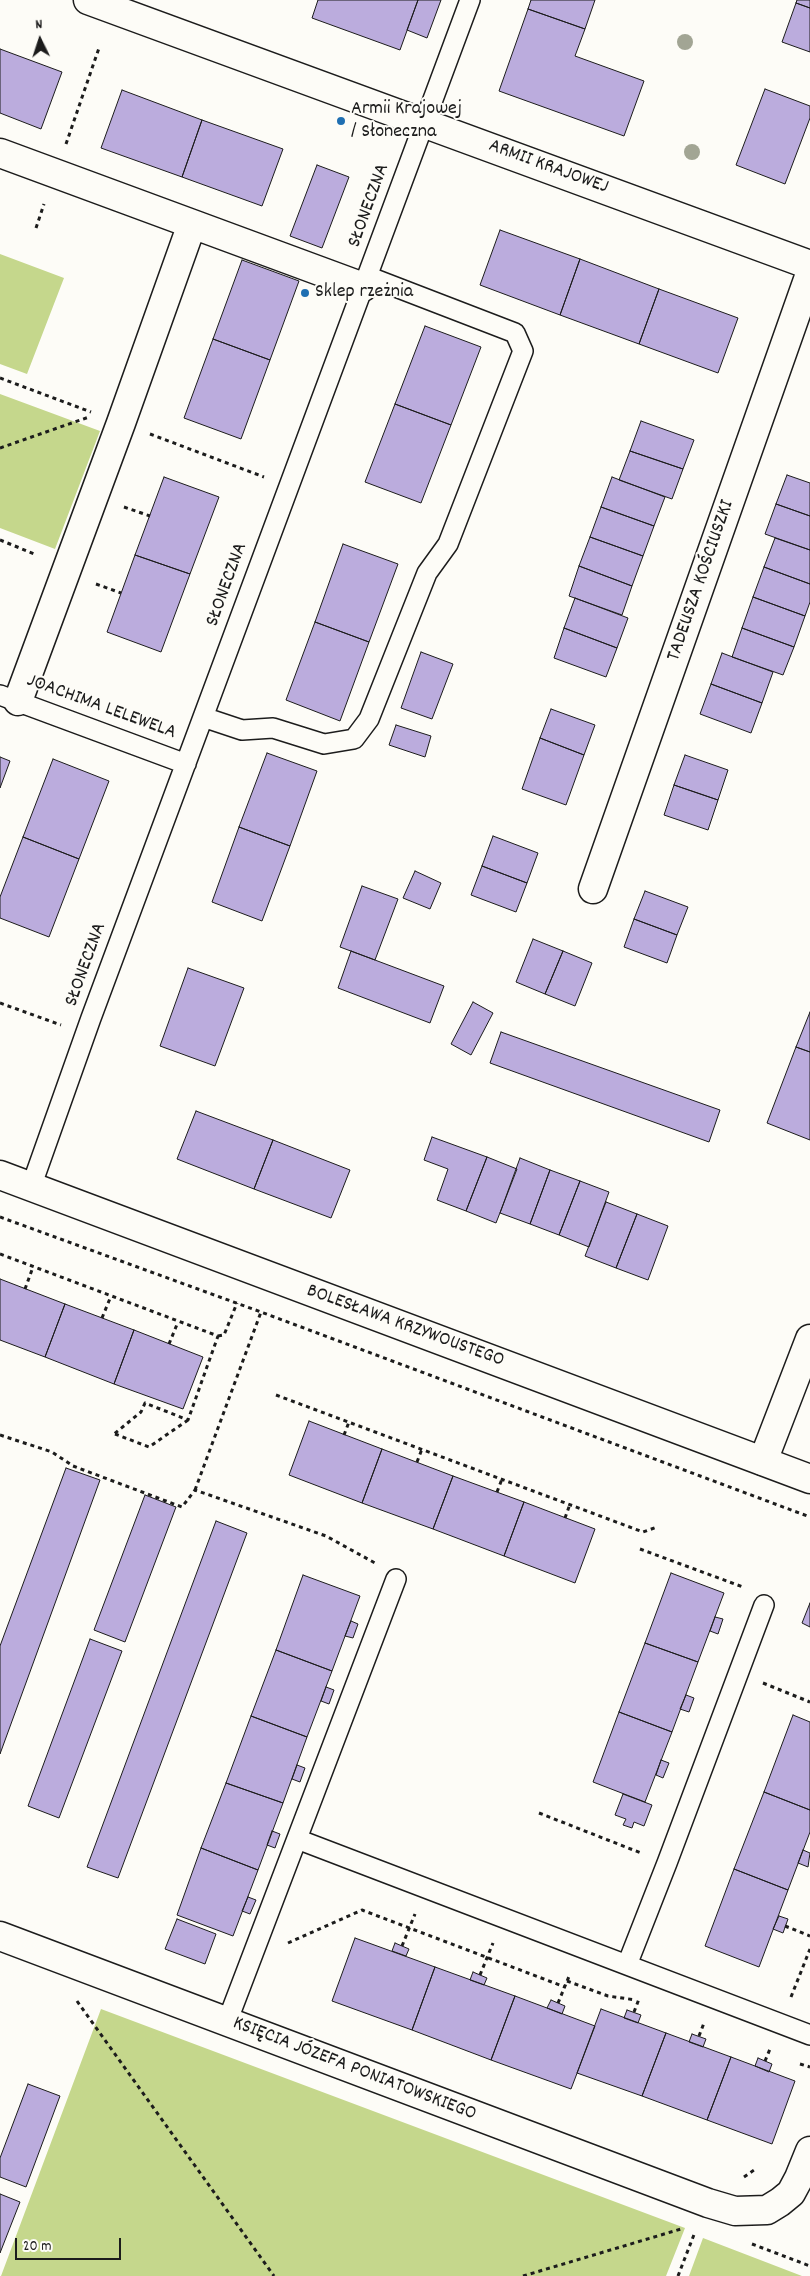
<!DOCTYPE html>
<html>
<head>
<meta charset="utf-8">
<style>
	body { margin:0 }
	#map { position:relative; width:810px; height:2276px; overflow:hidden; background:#fdfcf7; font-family:Dekko,sans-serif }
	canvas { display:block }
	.north { position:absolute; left:15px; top:15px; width:50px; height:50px; -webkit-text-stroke:4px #fdfcf7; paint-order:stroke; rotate:356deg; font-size:14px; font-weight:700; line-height:20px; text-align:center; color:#1c1c1c }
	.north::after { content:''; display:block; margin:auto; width:18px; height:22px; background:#1c1c1c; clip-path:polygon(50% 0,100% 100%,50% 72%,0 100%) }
	.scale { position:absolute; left:15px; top:2238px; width:106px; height:22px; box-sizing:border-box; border:2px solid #1c1c1c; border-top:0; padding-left:6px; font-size:15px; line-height:18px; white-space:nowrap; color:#1c1c1c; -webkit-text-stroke:4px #fdfcf7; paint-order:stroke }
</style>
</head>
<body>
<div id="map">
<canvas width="810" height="2276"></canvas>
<div class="north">N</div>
<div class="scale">20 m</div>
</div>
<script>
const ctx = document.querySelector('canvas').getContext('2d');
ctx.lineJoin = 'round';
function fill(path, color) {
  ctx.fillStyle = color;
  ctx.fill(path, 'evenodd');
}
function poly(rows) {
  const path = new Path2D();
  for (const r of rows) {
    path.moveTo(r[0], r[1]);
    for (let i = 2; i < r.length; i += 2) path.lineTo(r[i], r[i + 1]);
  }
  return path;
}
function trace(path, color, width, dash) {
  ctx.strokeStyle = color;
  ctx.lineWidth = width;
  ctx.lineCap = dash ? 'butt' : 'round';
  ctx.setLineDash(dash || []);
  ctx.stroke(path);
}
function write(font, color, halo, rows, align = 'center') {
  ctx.font = font + ' Dekko,sans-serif';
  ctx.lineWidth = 4;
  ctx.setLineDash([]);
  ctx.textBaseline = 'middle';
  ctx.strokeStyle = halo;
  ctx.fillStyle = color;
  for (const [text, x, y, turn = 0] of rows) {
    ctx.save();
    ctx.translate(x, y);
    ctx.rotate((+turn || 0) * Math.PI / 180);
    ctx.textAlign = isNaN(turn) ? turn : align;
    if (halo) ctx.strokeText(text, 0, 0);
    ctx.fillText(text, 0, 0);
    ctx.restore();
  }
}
const green = poly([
	[0,254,64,278,27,374,0,364],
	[0,394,100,431,55,549,0,528],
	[101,2009,685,2228,666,2276,1,2276],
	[703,2238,802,2276,689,2276]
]);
const building = poly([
	[318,0,418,0,400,50,312,18,318,0],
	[418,0,441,0,427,38,407,30,418,0],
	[531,0,595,0,585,29,528,9,531,0],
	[797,0,810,0,810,8,796,3,797,0],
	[796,3,810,8,810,52,782,42,796,3],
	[528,9,585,29,575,56,644,81,624,136,499,91,528,9],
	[0,49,62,72,41,129,0,113,0,49],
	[765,89,810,106,810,118,785,184,736,165,765,89],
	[122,90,202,120,182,177,101,148,122,90],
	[202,120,283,149,262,206,182,177,202,120],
	[317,165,349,177,322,248,290,236,317,165],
	[500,230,580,259,560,315,480,285,500,230],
	[580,259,659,289,639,344,560,315,580,259],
	[242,260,299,281,270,360,213,339,242,260],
	[659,289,738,318,718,373,639,344,659,289],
	[425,326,481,347,451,425,395,404,425,326],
	[213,339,270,360,241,439,184,418,213,339],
	[395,404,451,425,421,503,365,482,395,404],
	[641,421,694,440,683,469,630,451,641,421],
	[630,451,683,469,672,499,619,480,630,451],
	[787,475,810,483,810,516,776,504,787,475],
	[164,477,219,497,190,574,135,555,164,477],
	[612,477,665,497,654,526,601,507,612,477],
	[776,504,810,516,810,550,765,534,776,504],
	[601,507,654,526,643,556,590,537,601,507],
	[590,537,643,556,632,586,579,566,590,537],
	[775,538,810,550,810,584,764,567,775,538],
	[343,544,398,564,369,642,315,622,343,544],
	[135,555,190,574,161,652,107,632,135,555],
	[579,566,632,586,622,615,569,596,579,566],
	[764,567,810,584,810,602,805,616,753,597,764,567],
	[753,597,805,616,794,647,742,628,753,597],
	[575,598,628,618,617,648,564,628,575,598],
	[315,622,369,642,340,721,286,700,315,622],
	[564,628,617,648,606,677,554,658,564,628],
	[742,628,794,647,783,675,732,657,742,628],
	[421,652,453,664,432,719,401,708,421,652],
	[722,653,773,672,762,703,711,684,722,653],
	[711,684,762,703,751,733,700,714,711,684],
	[551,709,595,725,584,755,540,738,551,709],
	[396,725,431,736,425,757,389,745,396,725],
	[540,738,584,755,566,805,522,789,540,738],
	[267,753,317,771,290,846,239,827,267,753],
	[685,755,728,770,718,800,674,785,685,755],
	[0,757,10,761,0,788,0,757],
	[53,759,109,781,79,859,23,837,53,759],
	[674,785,718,800,708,830,664,815,674,785],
	[239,827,290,846,262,921,212,902,239,827],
	[493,836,538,853,527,883,482,866,493,836],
	[23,837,79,859,49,937,0,918,0,897,23,837],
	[482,866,527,883,516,912,471,895,482,866],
	[415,871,441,883,430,909,403,898,415,871],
	[362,886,398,899,375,960,340,947,362,886],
	[645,891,688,907,677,935,634,919,645,891],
	[634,919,677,935,667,963,624,947,634,919],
	[533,939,563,951,545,994,516,982,533,939],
	[351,951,444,986,430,1023,338,988,351,951],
	[563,951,592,963,575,1006,545,994,563,951],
	[188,968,244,988,215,1066,160,1046,188,968],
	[473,1002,493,1013,471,1055,451,1044,473,1002],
	[810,1012,810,1052,796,1047,810,1012],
	[501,1032,720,1110,709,1142,490,1063,501,1032],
	[796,1047,810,1052,810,1140,767,1123,796,1047],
	[196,1111,273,1140,254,1189,177,1159,196,1111],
	[432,1137,487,1157,466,1211,437,1200,448,1169,424,1160,432,1137],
	[273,1140,350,1170,331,1218,254,1189,273,1140],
	[487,1157,517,1169,496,1223,466,1211,487,1157],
	[520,1158,550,1170,530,1224,500,1213,520,1158],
	[550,1170,580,1181,559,1235,530,1224,550,1170],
	[580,1181,609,1192,589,1247,559,1235,580,1181],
	[606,1202,637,1214,616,1268,585,1256,606,1202],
	[637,1214,668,1226,648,1280,616,1268,637,1214],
	[0,1279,65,1304,45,1357,0,1340,0,1279],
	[65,1304,134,1330,114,1384,45,1357,65,1304],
	[134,1330,203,1357,183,1409,114,1384,134,1330],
	[309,1421,382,1449,362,1503,289,1475,309,1421],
	[382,1449,453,1476,433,1529,362,1503,382,1449],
	[66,1468,100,1480,0,1754,0,1646,66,1468],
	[453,1476,524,1502,504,1556,433,1529,453,1476],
	[145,1495,176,1507,125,1642,94,1630,145,1495],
	[524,1502,595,1529,575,1583,504,1556,524,1502],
	[216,1521,247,1533,118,1878,87,1867,216,1521],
	[671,1573,724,1593,698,1662,645,1643,671,1573],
	[303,1575,360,1596,332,1671,276,1650,303,1575],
	[810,1603,810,1627,802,1623,810,1603],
	[715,1617,723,1619,718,1634,710,1631,715,1617],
	[351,1621,358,1624,353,1638,345,1636,351,1621],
	[90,1639,122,1651,59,1818,28,1806,90,1639],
	[645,1643,698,1662,672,1732,619,1712,645,1643],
	[276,1650,332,1671,307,1737,251,1716,276,1650],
	[326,1687,334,1690,329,1704,321,1701,326,1687],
	[686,1695,694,1698,689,1712,680,1709,686,1695],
	[619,1712,672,1732,645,1802,593,1782,619,1712],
	[793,1715,810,1722,810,1810,764,1792,793,1715],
	[251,1716,307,1737,283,1803,226,1783,251,1716],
	[661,1760,669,1763,663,1778,656,1775,661,1760],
	[297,1765,305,1768,300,1782,292,1779,297,1765],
	[226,1783,283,1803,258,1870,201,1848,226,1783],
	[764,1792,810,1810,810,1832,788,1890,734,1869,764,1792],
	[623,1794,652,1805,644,1826,634,1822,632,1828,623,1825,626,1819,615,1815,623,1794],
	[272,1831,280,1834,275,1848,267,1845,272,1831],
	[201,1848,258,1870,233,1936,177,1915,201,1848],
	[803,1850,810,1853,808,1867,798,1863,803,1850],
	[734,1869,788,1890,759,1967,705,1946,734,1869],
	[248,1897,256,1900,250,1914,242,1911,248,1897],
	[779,1916,788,1919,783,1933,773,1929,779,1916],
	[177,1919,216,1934,205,1964,165,1949,177,1919],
	[355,1938,435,1967,412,2030,332,2001,355,1938],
	[395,1943,409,1949,406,1956,392,1951,395,1943],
	[435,1967,515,1996,491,2060,412,2030,435,1967],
	[473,1972,487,1978,484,1985,470,1980,473,1972],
	[515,1996,595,2026,571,2089,491,2060,515,1996],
	[551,2000,565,2006,562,2014,547,2008,551,2000],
	[601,2009,666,2033,642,2096,577,2073,601,2009],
	[627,2010,641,2015,638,2023,624,2018,627,2010],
	[666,2033,731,2057,707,2120,642,2096,666,2033],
	[692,2034,706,2039,703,2047,689,2042,692,2034],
	[731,2057,795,2081,772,2144,707,2120,731,2057],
	[758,2058,772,2064,769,2072,755,2066,758,2058],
	[28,2084,60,2096,26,2187,0,2177,0,2158,28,2084],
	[0,2194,20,2202,0,2253,0,2194]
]);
const path = poly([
	[66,144,99,48],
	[36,228,44,204],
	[0,378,91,412],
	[150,434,264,477],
	[0,448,89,417],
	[124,507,150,516],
	[0,540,37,555],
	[96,584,121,593],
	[0,1003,61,1025],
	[0,1217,261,1312,810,1517],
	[0,1254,218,1336,188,1420,145,1403,141,1412,114,1434],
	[25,1289,33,1267],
	[102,1318,111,1296],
	[218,1336,224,1335,237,1303],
	[169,1344,178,1322],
	[276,1395,643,1532,657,1527],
	[115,1434,149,1447,188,1420],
	[0,1435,52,1452,73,1466,182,1507,195,1490,326,1536,375,1563],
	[344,1435,349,1422],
	[417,1462,422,1449],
	[195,1490,261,1312],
	[497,1492,502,1479],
	[565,1518,570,1504],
	[640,1549,743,1587],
	[763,1683,810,1702],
	[539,1813,641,1853],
	[785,1926,810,1936],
	[288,1943,362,1910,565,1987],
	[402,1946,415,1914],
	[480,1975,493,1943],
	[567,1981,608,1996,636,2000],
	[791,1997,810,1949],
	[77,2001,274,2276],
	[558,2003,570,1974],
	[634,2012,639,1999],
	[699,2036,704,2023],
	[765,2061,770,2049],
	[800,2064,810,2067],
	[744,2177,754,2170],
	[752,2244,810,2266],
	[523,2276,681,2229],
	[678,2276,695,2232]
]);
const lane = poly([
	[0,695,186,764],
	[203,717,242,730,273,728,324,744,354,739,369,719,427,573,448,544,523,351,515,333,367,276],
	[31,1187,91,1018,470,0],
	[297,1839,810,2035],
	[627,1965,667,1863,764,1605],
	[227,2022,396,1579]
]);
const street = poly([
	[88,0,810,265],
	[0,153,363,287],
	[18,701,121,423,192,224],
	[593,889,810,274],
	[763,1461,810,1339],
	[0,1936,708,2203,735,2211,767,2210,780,2202,791,2193,799,2178,810,2151]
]);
const secondary = poly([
	[0,1175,810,1479]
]);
const trees = [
	[685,42],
	[692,152]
];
const markers = [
	[341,121,5,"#1f6fb2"],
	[305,293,5,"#1f6fb2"]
];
const poiNames = [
	["Armii Krajowej",351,110],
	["/ Słoneczna",351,133],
	["Sklep rzeżnia",315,293]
];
const streetNames = [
	["ARMII KRAJOWEJ",548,168,20],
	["SŁONECZNA",370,206,-70],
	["TADEUSZA KOŚCIUSZKI",702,581,-71],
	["SŁONECZNA",228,585,-70],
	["JOACHIMA LELEWELA",101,708,20],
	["SŁONECZNA",87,965,-70],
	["BOLESŁAWA KRZYWOUSTEGO",405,1327,20],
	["KSIĘCIA JÓZEFA PONIATOWSKIEGO",354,2070,21]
];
fill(green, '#c5d78c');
fill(building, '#bbacdd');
trace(building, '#1c1c1c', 1);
trace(lane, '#1c1c1c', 22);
trace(street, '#1c1c1c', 31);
trace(secondary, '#1c1c1c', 31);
trace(path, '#1c1c1c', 3, [4, 4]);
trace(lane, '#fdfcf7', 19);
trace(street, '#fdfcf7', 28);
trace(secondary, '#fdfcf7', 28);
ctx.fillStyle = '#a2a594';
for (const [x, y] of trees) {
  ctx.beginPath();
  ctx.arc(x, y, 8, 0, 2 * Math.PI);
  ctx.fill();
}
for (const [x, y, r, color] of markers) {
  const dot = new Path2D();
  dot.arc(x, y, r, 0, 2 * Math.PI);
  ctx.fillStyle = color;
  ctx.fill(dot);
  trace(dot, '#fdfcf7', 2);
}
write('20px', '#1c1c1c', '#fdfcf7', poiNames, 'left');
write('20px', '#1c1c1c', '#fdfcf7', streetNames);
</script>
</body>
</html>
